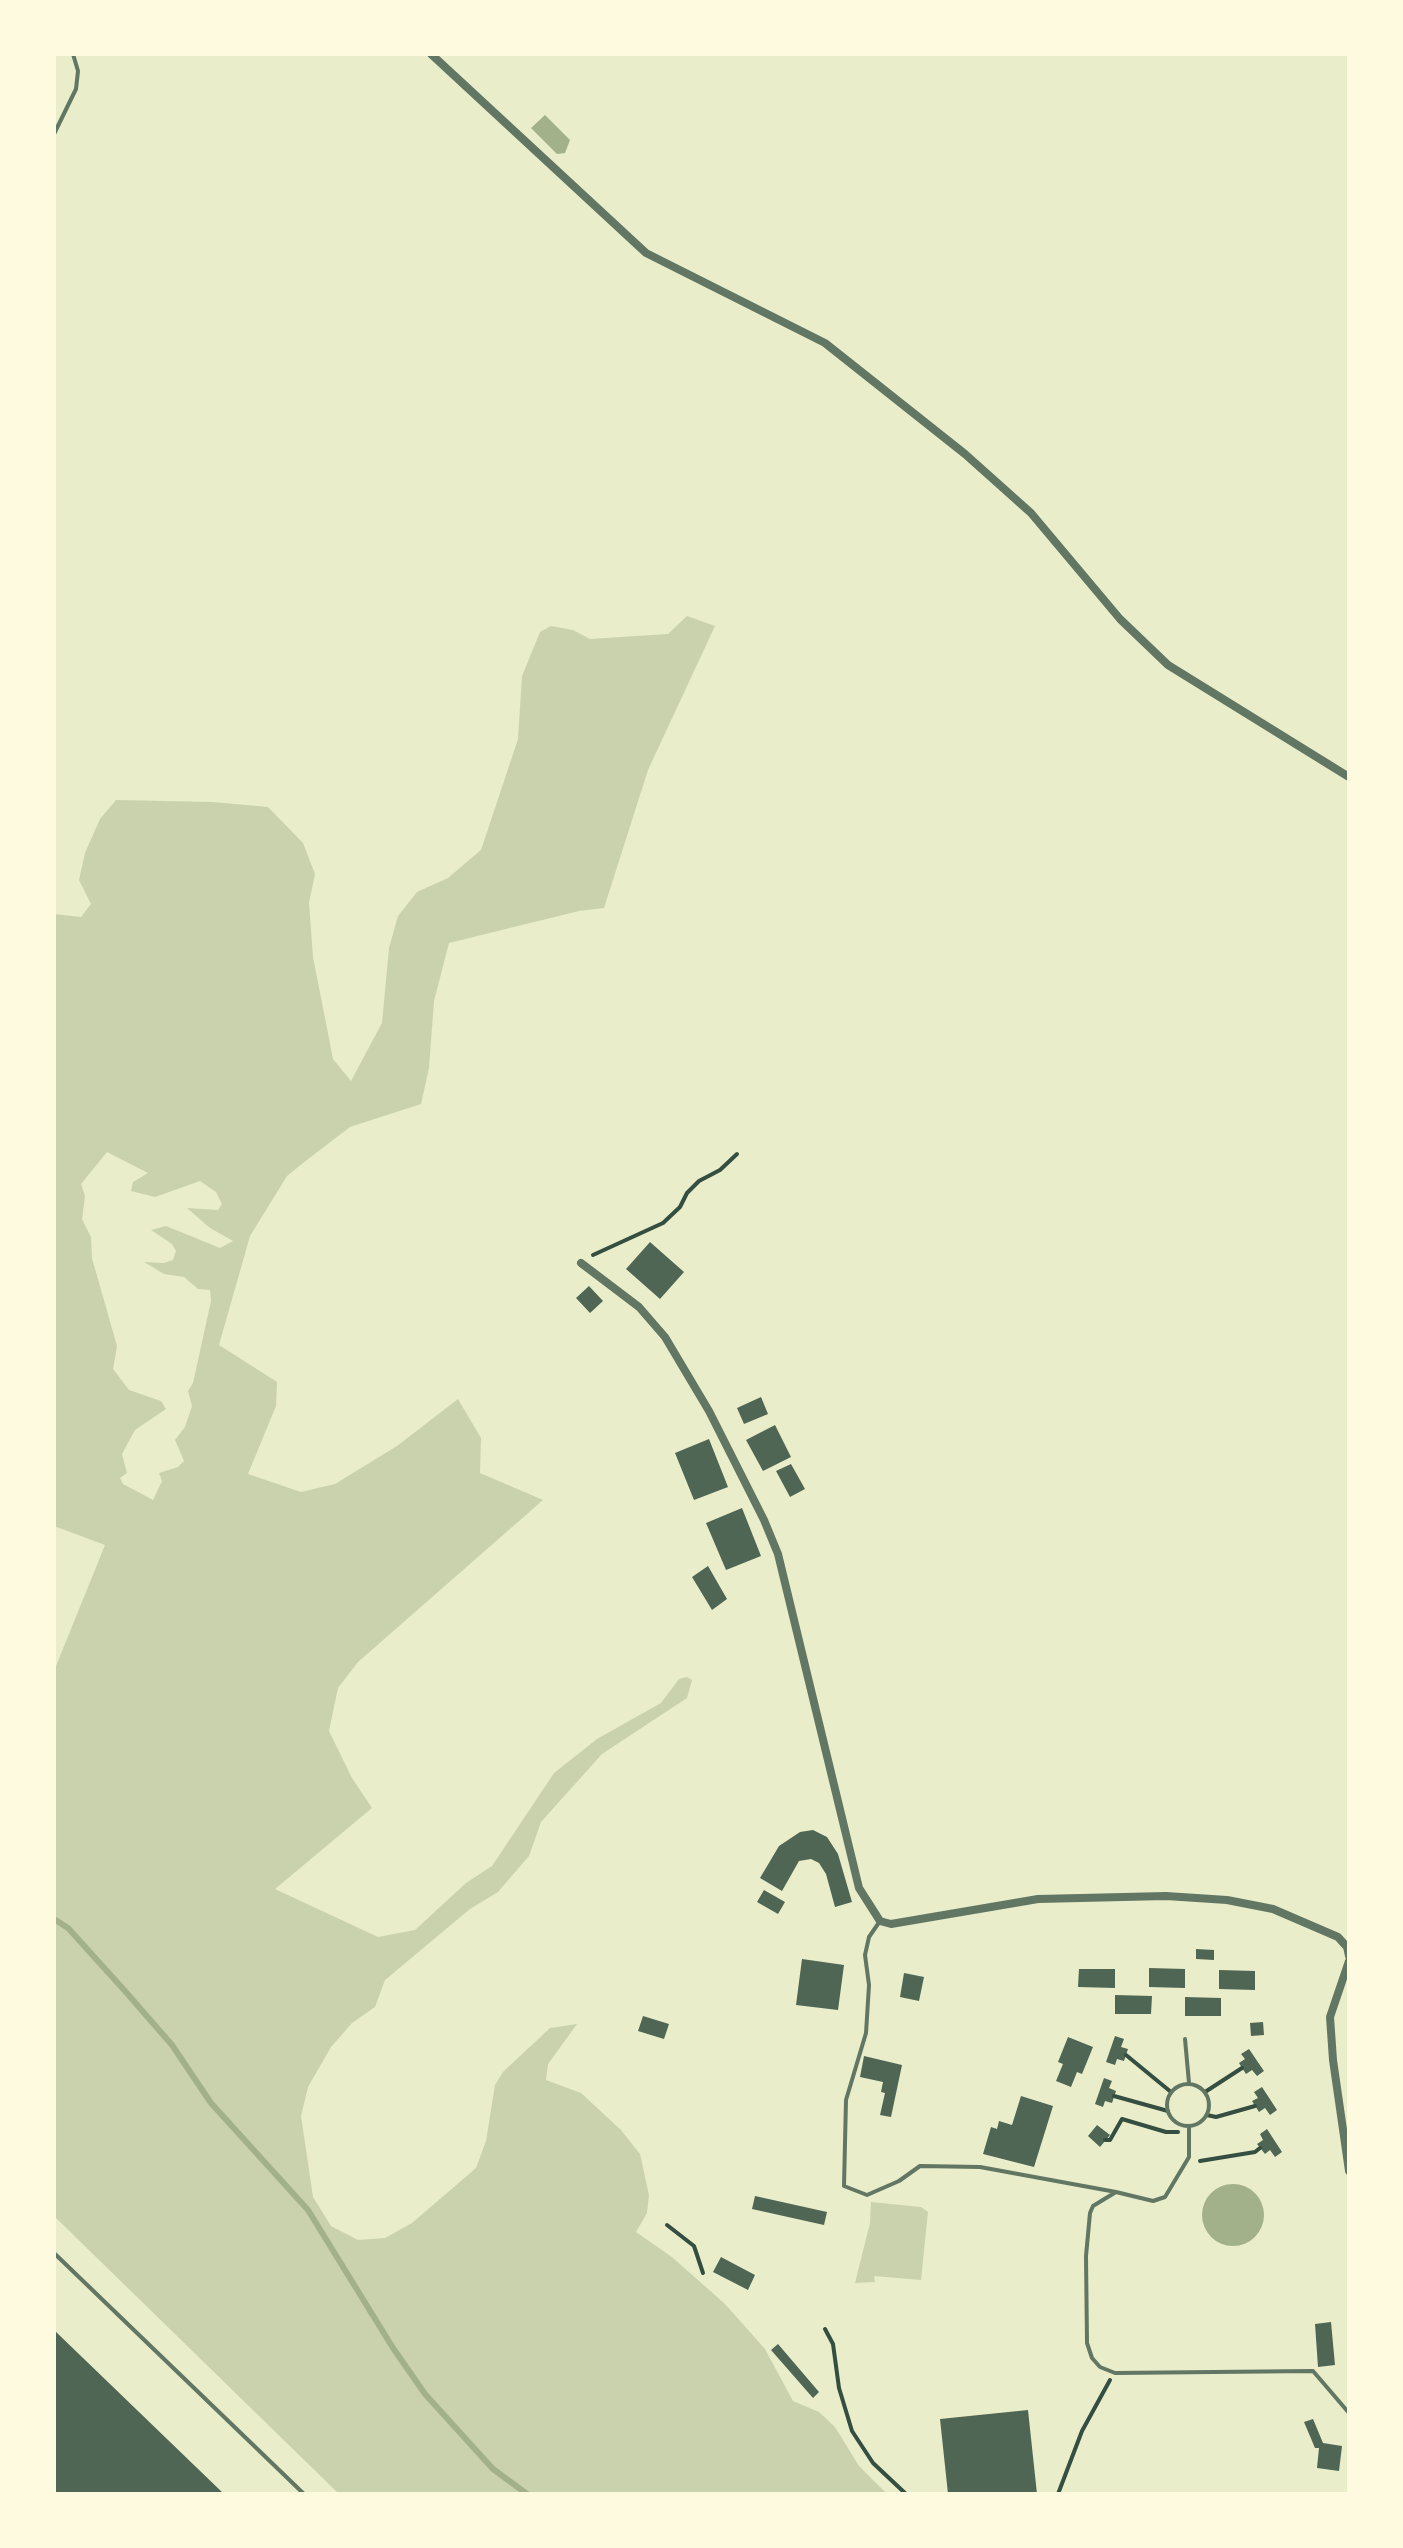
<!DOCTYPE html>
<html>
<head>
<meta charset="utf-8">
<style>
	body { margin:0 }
	#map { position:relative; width:1403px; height:2548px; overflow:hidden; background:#e9edc9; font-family:Quicksand,sans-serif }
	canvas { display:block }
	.frame { position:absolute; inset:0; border:56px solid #fefae0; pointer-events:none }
</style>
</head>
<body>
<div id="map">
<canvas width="1403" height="2548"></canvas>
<div class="frame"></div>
</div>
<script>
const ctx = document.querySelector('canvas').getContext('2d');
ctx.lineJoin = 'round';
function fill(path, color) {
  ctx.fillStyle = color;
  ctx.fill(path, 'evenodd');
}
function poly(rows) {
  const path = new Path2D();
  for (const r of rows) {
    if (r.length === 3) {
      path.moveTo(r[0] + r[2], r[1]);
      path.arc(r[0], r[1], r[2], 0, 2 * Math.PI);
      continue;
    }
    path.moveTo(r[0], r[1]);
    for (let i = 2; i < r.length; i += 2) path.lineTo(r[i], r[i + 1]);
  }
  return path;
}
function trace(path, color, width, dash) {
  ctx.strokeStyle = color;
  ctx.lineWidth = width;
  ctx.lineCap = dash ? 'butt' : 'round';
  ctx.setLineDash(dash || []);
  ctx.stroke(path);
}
const green = poly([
	[687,616,715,626,648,770,604,908,579,911,449,943,434,1001,429,1068,421,1104,350,1127,303,1163,287,1176,250,1236,219,1345,277,1382,276,1406,248,1474,301,1492,335,1484,397,1446,458,1399,481,1438,480,1473,543,1500,358,1662,338,1688,329,1731,352,1778,372,1808,275,1889,378,1937,415,1930,466,1883,492,1866,554,1773,597,1739,661,1703,679,1679,687,1677,692,1680,687,1698,602,1754,541,1822,529,1856,498,1892,470,1909,385,1980,375,2007,352,2023,331,2047,308,2087,301,2116,313,2197,331,2226,358,2240,385,2238,412,2223,476,2168,486,2141,495,2085,503,2072,550,2028,577,2024,548,2064,546,2080,581,2093,621,2130,640,2154,649,2195,647,2213,636,2232,672,2257,725,2304,765,2349,793,2401,819,2412,835,2427,859,2466,887,2494,339,2494,54,2216,54,1671,105,1545,54,1526,54,914,81,917,91,904,79,880,85,853,100,819,116,800,213,802,268,807,303,843,315,874,309,903,313,957,333,1059,351,1081,382,1023,389,948,398,916,417,892,448,878,481,850,518,739,522,676,540,632,551,626,573,630,590,639,668,634],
	[107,1152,148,1173,133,1182,131,1191,155,1197,200,1181,216,1192,222,1204,218,1210,187,1208,210,1228,233,1241,220,1248,166,1226,151,1230,172,1244,176,1251,173,1260,164,1263,144,1262,164,1274,184,1277,198,1289,210,1290,211,1301,193,1383,188,1391,192,1406,185,1427,175,1440,184,1461,178,1467,159,1473,162,1481,153,1500,123,1484,120,1478,127,1473,122,1454,135,1430,166,1409,161,1401,129,1390,113,1369,117,1346,92,1258,91,1237,82,1219,85,1196,81,1184],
	[871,2202,921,2207,928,2212,921,2280,874,2276,875,2282,855,2283,870,2223]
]);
const water = poly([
	[545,115,570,140,565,153,557,154,531,128],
	[1233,2215,31]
]);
const stream = poly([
	[54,1919,68,1928,125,1991,172,2045,211,2103,308,2210,393,2348,425,2394,493,2469,527,2494]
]);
const building = poly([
	[650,1242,684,1272,660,1299,626,1269],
	[589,1286,603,1301,590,1313,576,1298],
	[761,1397,768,1414,744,1424,737,1408],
	[775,1425,791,1457,763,1471,746,1440],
	[709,1439,728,1487,694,1500,675,1453],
	[791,1464,805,1489,790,1497,776,1471],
	[742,1508,761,1556,726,1570,706,1523],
	[708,1566,727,1599,712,1610,692,1577],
	[813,1830,827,1837,838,1854,852,1902,835,1907,826,1874,819,1863,811,1859,799,1861,782,1891,760,1878,779,1846,800,1832],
	[764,1890,785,1902,778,1914,757,1902],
	[1196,1949,1214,1950,1214,1960,1196,1959],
	[802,1959,844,1965,838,2010,796,2005],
	[1149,1968,1185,1969,1185,1988,1149,1987],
	[1079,1969,1115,1969,1115,1988,1078,1987],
	[1219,1970,1255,1971,1255,1990,1219,1989],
	[904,1973,924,1977,919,2001,900,1997],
	[1115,1995,1152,1996,1151,2014,1115,2014],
	[1185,1997,1221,1998,1221,2016,1185,2016],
	[643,2016,669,2024,664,2039,638,2031],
	[1263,2022,1264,2035,1251,2036,1250,2023],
	[1115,2036,1124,2039,1121,2047,1128,2049,1124,2061,1117,2059,1115,2065,1106,2062],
	[1068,2037,1093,2047,1082,2074,1077,2072,1071,2087,1056,2081,1063,2064,1058,2062],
	[1249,2049,1264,2071,1257,2076,1252,2070,1246,2074,1239,2063,1245,2059,1241,2054],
	[864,2056,902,2065,891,2117,880,2115,885,2093,881,2092,883,2082,860,2077],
	[1104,2078,1112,2081,1109,2088,1116,2091,1112,2103,1105,2101,1103,2107,1095,2104],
	[1262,2087,1277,2110,1270,2115,1265,2108,1259,2112,1252,2101,1258,2098,1254,2092],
	[1021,2096,1053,2106,1034,2167,983,2154,991,2127,997,2129,999,2121,1012,2125],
	[1097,2125,1110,2135,1100,2147,1088,2136],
	[1267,2129,1282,2152,1275,2157,1270,2150,1265,2154,1257,2144,1263,2140,1260,2134],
	[755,2196,827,2212,824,2225,752,2209],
	[721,2257,755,2275,748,2290,713,2272],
	[1331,2322,1335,2365,1318,2367,1315,2324],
	[54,2330,224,2494,54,2494],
	[778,2344,819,2392,813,2398,771,2350],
	[1028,2410,1037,2494,948,2494,940,2419],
	[1313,2419,1323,2443,1342,2446,1339,2471,1317,2468,1319,2448,1315,2448,1304,2422]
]);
const path = poly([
	[593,1255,663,1223,680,1207,687,1193,699,1181,720,1170,737,1154],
	[1126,2055,1171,2092],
	[1205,2092,1242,2068],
	[1114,2096,1168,2111],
	[1207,2115,1216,2117,1255,2106],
	[1105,2140,1110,2140,1122,2119,1166,2132,1178,2132],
	[1200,2161,1255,2152,1260,2148],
	[667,2225,694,2246,703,2273],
	[825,2329,833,2344,839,2388,852,2431,873,2463,906,2494],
	[1058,2494,1082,2431,1110,2380]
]);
const service = poly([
	[54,134,76,89,78,71,73,54],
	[54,415,54,538],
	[880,1921,869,1937,865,1955,869,1985,866,2033,846,2100,844,2186,867,2195,899,2181,920,2166,980,2167,1116,2192],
	[1185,2039,1189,2083],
	[1188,2105,21],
	[1189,2126,1189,2157,1165,2197,1153,2201,1116,2192,1093,2206,1090,2213,1086,2256,1087,2343,1092,2358,1100,2367,1115,2373,1313,2371,1349,2413],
	[54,2253,304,2494]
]);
const minor = poly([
	[431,54,646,253,825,343,965,454,1031,513,1120,619,1168,665,1349,777],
	[581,1263,639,1307,665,1337,709,1411,764,1520,778,1554,859,1888,880,1921,891,1924,1038,1899,1166,1896,1227,1900,1273,1909,1338,1937,1347,1947,1349,1956],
	[1349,1961,1330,2017,1333,2060,1349,2171]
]);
fill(green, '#cad2ad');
fill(water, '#a3b18a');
trace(stream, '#a3b18a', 6);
fill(building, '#4f6655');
trace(path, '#344e41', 4);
trace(service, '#617663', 4);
trace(minor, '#617663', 8);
</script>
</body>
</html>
